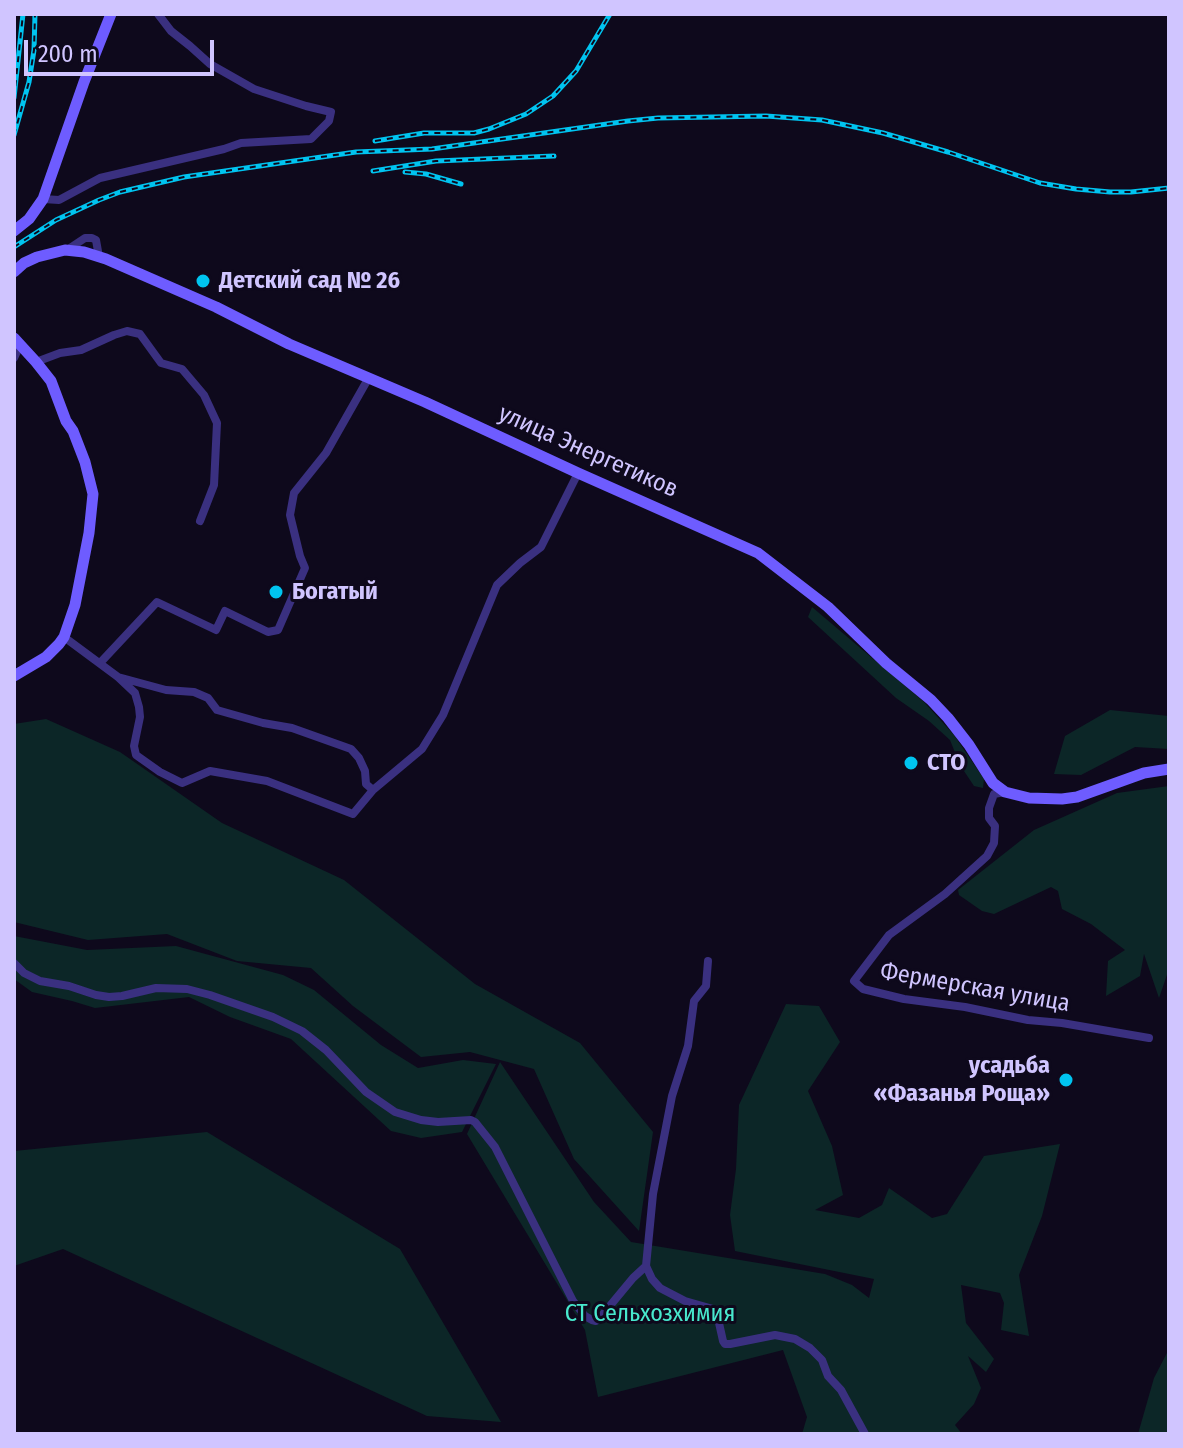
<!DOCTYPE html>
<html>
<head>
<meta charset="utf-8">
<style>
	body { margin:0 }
	#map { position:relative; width:1183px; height:1448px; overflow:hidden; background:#0e091c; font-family:"Fira Sans Condensed",sans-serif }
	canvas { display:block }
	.frame { position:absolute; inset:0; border:16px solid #d0c5ff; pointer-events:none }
	.scale { position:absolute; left:24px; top:40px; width:190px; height:36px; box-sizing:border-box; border:4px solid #d0c5ff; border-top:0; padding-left:10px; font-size:24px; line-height:28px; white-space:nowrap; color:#d0c5ff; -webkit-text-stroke:6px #0e091c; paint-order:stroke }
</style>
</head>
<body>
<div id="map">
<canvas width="1183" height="1448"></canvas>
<div class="frame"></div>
<div class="scale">200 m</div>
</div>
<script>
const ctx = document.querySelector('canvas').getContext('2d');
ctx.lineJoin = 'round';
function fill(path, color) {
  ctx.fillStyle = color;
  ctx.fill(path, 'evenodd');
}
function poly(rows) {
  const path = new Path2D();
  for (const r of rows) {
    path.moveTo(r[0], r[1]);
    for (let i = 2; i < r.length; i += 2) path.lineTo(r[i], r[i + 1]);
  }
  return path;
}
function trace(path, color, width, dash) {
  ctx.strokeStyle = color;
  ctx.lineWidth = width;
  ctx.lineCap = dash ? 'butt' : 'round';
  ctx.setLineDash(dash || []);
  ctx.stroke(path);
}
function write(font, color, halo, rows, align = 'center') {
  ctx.font = font + ' "Fira Sans Condensed",sans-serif';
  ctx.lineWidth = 6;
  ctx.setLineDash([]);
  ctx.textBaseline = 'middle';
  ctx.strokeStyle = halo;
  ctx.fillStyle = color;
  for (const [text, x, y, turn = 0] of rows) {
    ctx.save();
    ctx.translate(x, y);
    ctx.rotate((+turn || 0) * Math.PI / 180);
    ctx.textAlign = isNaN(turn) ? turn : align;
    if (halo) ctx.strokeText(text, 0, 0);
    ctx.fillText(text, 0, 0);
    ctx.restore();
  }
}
const green = poly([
	[812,607,924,702,954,735,984,779,983,788,974,786,960,765,950,740,929,721,896,698,808,617],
	[1110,710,1169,716,1169,749,1135,747,1081,775,1054,774,1065,736],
	[46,719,120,752,222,823,344,880,475,984,580,1043,653,1132,639,1231,574,1159,534,1069,470,1052,421,1057,353,1006,311,968,237,961,167,934,88,940,14,922,14,724],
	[1169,786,1169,969,1159,998,1144,954,1140,976,1106,996,1108,961,1125,950,1091,924,1062,909,1058,891,1051,887,994,914,982,911,959,895,958,890,1034,830,1117,793],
	[14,936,87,950,176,946,283,975,314,990,381,1045,418,1068,463,1060,496,1064,462,1132,421,1138,391,1131,291,1039,230,1017,189,997,95,1008,72,1001,32,992,14,979],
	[786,1004,819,1006,840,1042,808,1091,832,1146,843,1195,815,1210,859,1218,882,1205,889,1188,932,1218,947,1214,984,1156,1060,1144,1042,1216,1019,1275,1029,1336,1001,1330,1004,1303,1000,1293,961,1285,966,1323,994,1359,986,1372,968,1356,981,1388,974,1404,955,1425,962,1434,802,1434,807,1417,783,1350,598,1397,585,1330,467,1134,500,1062,594,1202,631,1242,825,1274,852,1285,869,1298,874,1279,735,1251,730,1215,736,1169,739,1105],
	[207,1132,400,1249,501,1422,427,1416,63,1249,14,1266,14,1151],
	[1169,1349,1169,1434,1138,1434,1154,1378]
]);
const minor = poly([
	[43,199,59,200,100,178,224,149,241,143,311,139,329,121,331,112,306,106,254,89,210,64,190,46,171,31,158,14],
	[67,250,85,238,92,238,96,240,99,257],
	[14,358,20,345],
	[36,362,60,353,81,350,114,335,127,331,140,334,161,363,182,369,204,395,217,423,214,485,200,521],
	[64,637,118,677,166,690,194,692,208,698,217,710,263,723,292,728,351,749,359,758,365,771,366,784,373,790],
	[100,663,157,602,216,630,225,611,268,632,278,630,305,568,300,556,290,515,294,493,326,453,368,379],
	[118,677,135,693,139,707,140,717,134,746,136,755,160,772,182,783,210,771,267,781,353,814,373,790,422,749,443,715,497,585,520,563,541,547,578,473],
	[1005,792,994,794,989,808,989,818,995,826,994,843,987,856,945,894,889,935,854,981,863,989,904,999,965,1007,1028,1020,1062,1023,1149,1038],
	[708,961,706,986,694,1001,688,1046,672,1096,653,1194,646,1266,652,1279,660,1288,685,1301,713,1309,717,1314,723,1341,725,1344,730,1344,775,1335,795,1339,810,1348,822,1360,828,1376,841,1390,865,1434],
	[14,963,24,973,40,981,69,986,96,995,109,997,122,996,156,988,187,989,210,995,273,1017,302,1031,326,1050,366,1092,395,1112,421,1120,438,1122,471,1120,475,1122,495,1147,573,1301,585,1316,592,1320,596,1321,599,1319,633,1278,646,1266]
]);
const secondary = poly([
	[14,231,29,219,43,199,84,82,111,14],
	[14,272,24,263,37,257,65,250,84,252,106,259,216,307,289,344,425,402,578,473,758,553,828,607,886,663,931,700,948,718,969,745,993,783,1005,792,1029,798,1062,799,1077,797,1144,773,1169,769],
	[14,338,36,362,51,381,66,421,73,431,85,462,93,494,89,533,75,605,64,637,59,644,46,657,14,676]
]);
const rail = poly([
	[14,98,23,14],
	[14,135,29,82,34,50,35,14],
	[375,141,424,133,474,133,489,129,526,114,553,96,576,71,610,14],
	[373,171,436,161,554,156],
	[405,172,426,174,461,184],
	[14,247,56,220,99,200,120,192,184,177,356,152,432,149,628,121,658,118,766,116,822,120,883,133,948,152,1040,183,1076,189,1110,192,1131,192,1169,188]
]);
const markers = [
	[203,281,8,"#00c4f0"],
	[276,592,8,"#00c4f0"],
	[911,763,8,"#00c4f0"],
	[1066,1080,8,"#00c4f0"]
];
const poiNames = [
	["Детский сад № 26",219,281],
	["Богатый",292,592],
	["СТО",927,763],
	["усадьба",1050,1066,"right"],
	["«Фазанья Роща»",1050,1094,"right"]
];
const streetNames = [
	["улица Энергетиков",588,452,24],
	["Фермерская улица",975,988,10]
];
const parkNames = [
	["СТ Сельхозхимия",650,1314]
];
fill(green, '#0c2627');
trace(minor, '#3a3080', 8);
trace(secondary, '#6e5cff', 11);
trace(rail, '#00c4f0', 5);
trace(rail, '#0e091c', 2, [6]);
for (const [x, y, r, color] of markers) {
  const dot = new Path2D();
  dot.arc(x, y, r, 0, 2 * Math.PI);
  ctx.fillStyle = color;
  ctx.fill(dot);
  trace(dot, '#0e091c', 3);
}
write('bold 24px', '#d0c5ff', '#0e091c', poiNames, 'left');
write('24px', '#d0c5ff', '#0e091c', streetNames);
write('24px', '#48e8cd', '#0e091c', parkNames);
</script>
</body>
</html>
